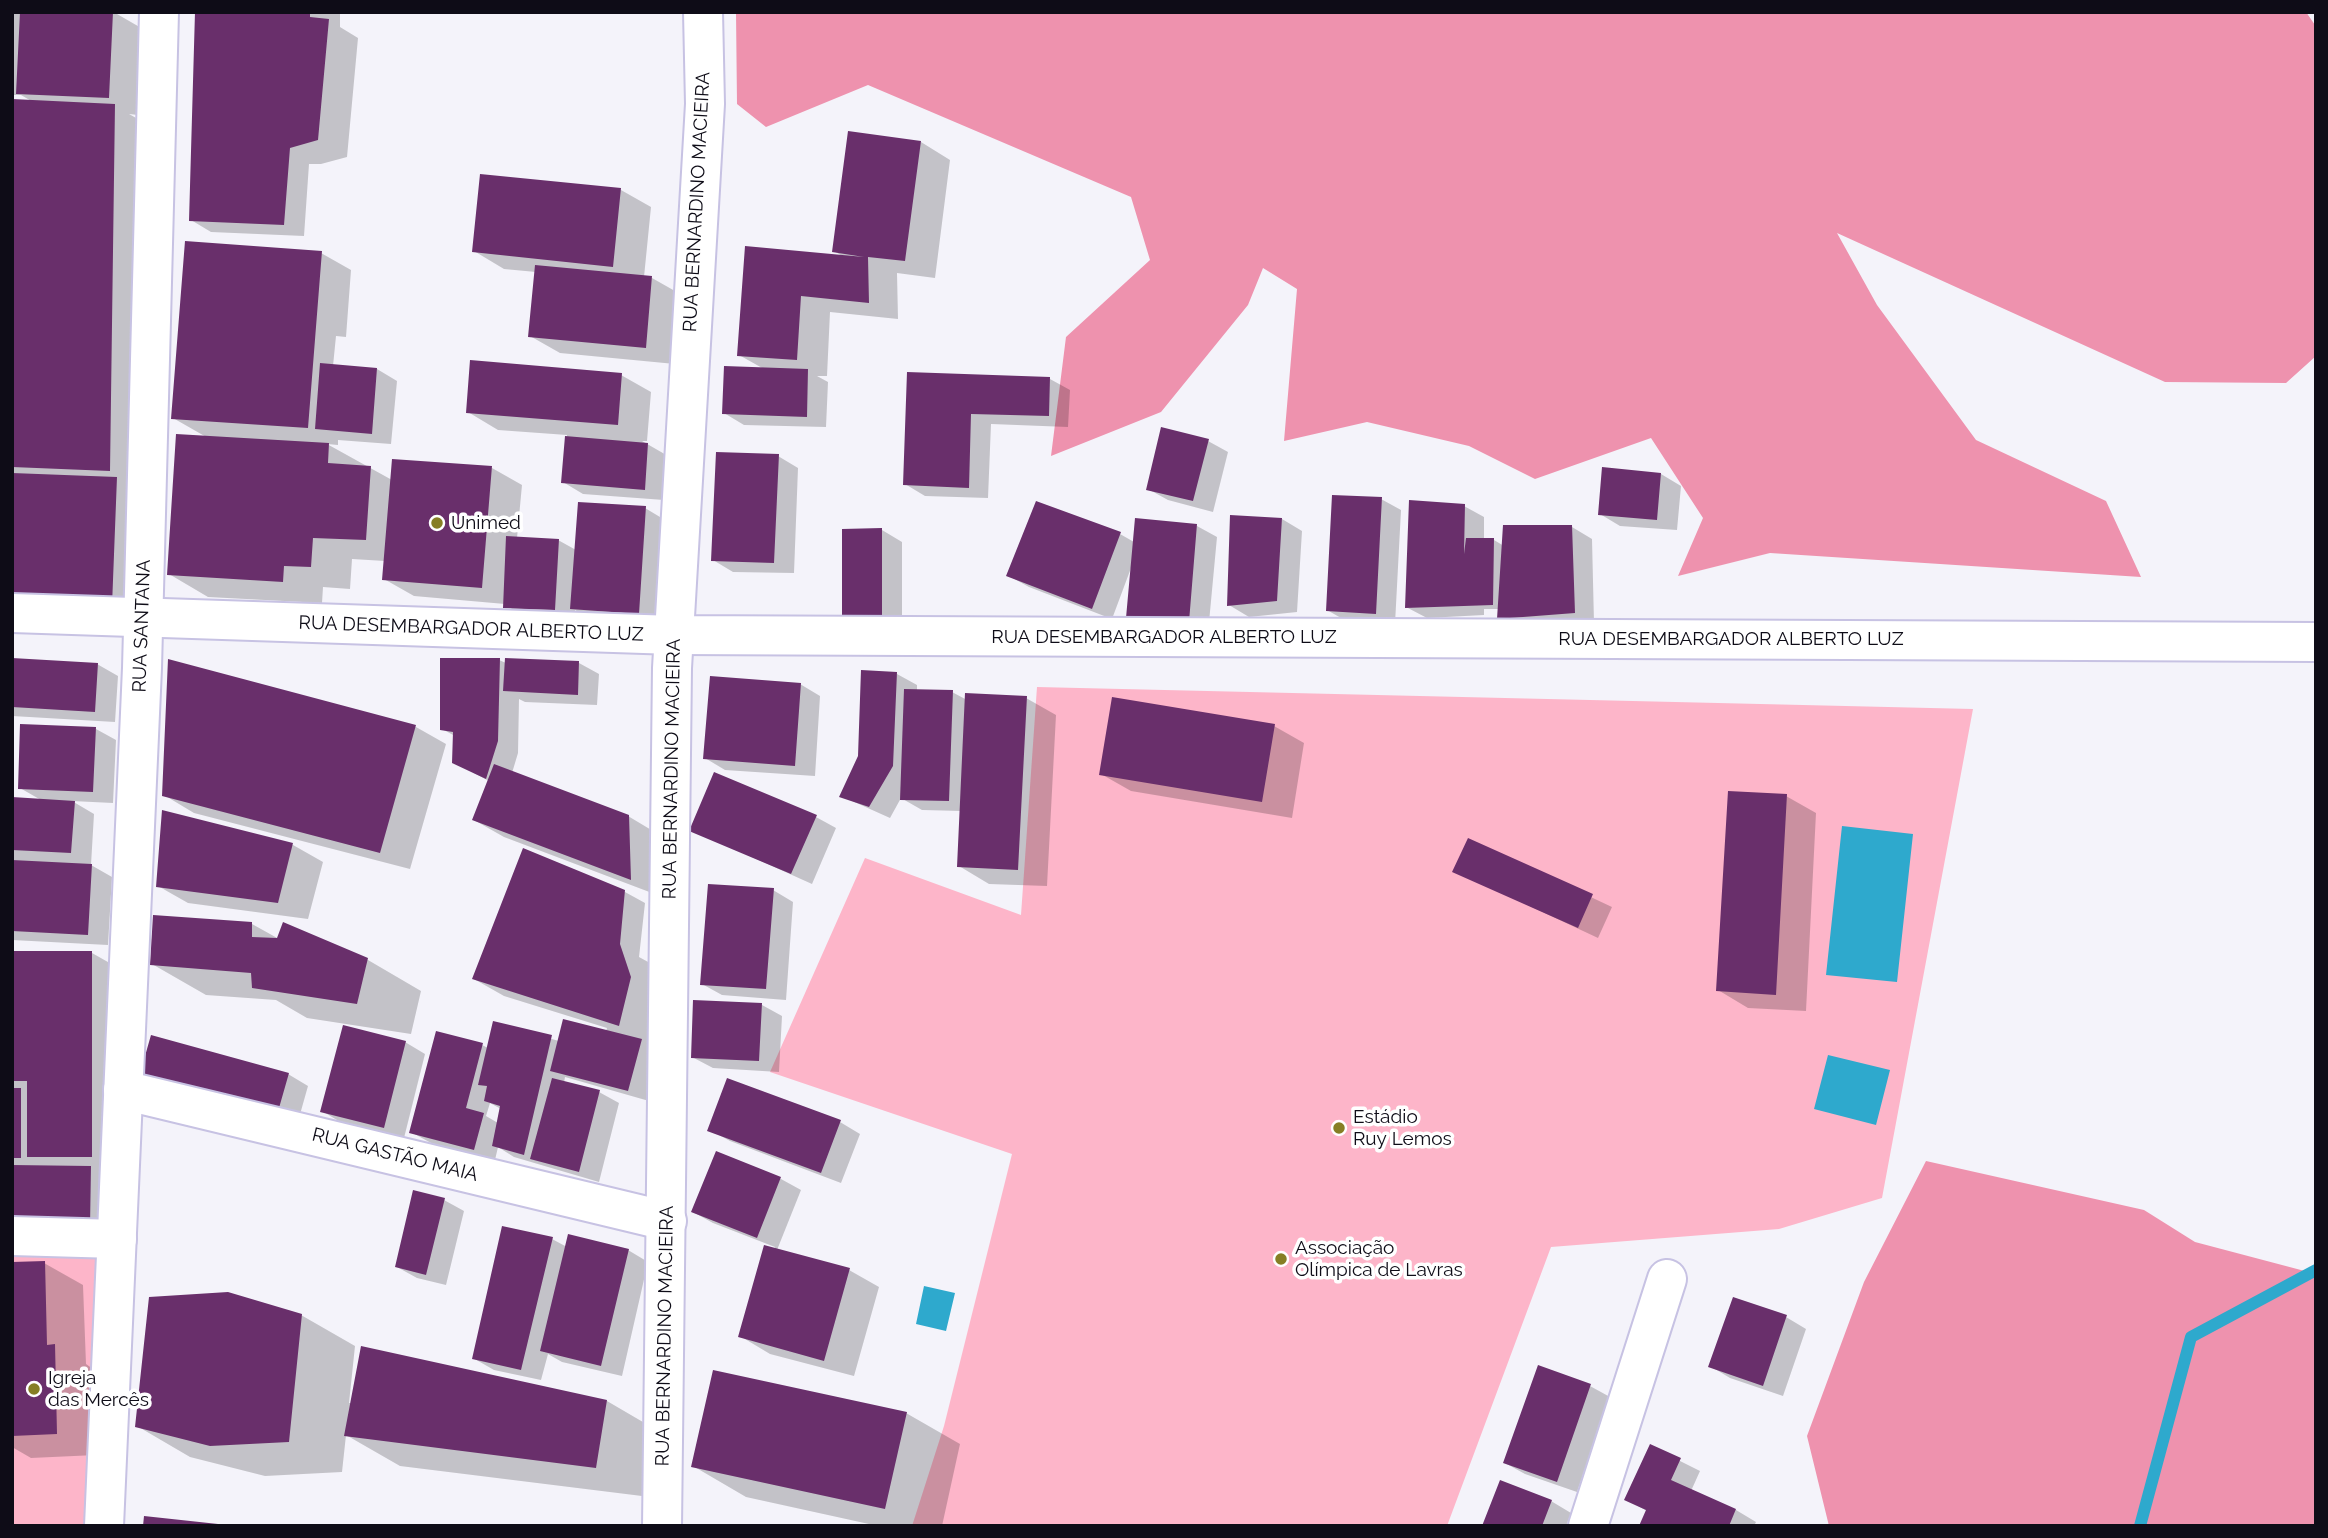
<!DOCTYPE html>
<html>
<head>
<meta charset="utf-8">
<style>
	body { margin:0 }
	#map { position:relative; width:2328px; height:1538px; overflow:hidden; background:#f4f3fa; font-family:Raleway,sans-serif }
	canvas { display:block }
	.frame { position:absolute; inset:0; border:14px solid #0e0c17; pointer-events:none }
</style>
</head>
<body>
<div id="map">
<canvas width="2328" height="1538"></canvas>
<div class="frame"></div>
</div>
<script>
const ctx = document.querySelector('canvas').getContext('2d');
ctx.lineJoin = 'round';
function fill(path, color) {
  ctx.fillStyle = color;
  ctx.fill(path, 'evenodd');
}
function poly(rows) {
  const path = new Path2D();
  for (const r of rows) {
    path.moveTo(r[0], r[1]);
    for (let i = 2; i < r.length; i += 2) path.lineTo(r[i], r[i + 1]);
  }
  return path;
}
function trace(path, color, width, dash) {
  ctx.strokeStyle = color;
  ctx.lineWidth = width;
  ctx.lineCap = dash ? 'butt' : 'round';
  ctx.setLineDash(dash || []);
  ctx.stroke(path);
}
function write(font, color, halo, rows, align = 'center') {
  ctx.font = font + ' Raleway,sans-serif';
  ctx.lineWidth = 7;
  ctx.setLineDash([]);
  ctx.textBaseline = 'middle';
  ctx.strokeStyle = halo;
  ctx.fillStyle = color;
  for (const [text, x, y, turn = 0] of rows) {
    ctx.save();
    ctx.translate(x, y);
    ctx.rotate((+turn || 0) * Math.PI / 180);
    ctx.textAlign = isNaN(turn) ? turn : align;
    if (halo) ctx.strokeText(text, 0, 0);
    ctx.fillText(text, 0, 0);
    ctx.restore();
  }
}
const green = poly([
	[1037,687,1973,709,1882,1198,1779,1229,1551,1247,1447,1526,912,1526,944,1426,1012,1154,770,1072,865,858,1021,915],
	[12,1251,101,1252,92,1526,12,1526]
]);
const forest = poly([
	[736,12,2306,12,2315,25,2316,356,2286,383,2165,382,1837,233,1877,305,1976,440,2106,501,2141,577,1770,553,1678,576,1703,518,1651,438,1535,479,1469,446,1367,422,1284,441,1297,289,1263,268,1248,305,1161,412,1051,456,1066,337,1150,260,1131,197,868,85,766,127,737,104],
	[1926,1161,2144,1210,2195,1242,2316,1274,2316,1526,1829,1526,1807,1436,1864,1282]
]);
const water = poly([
	[1842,826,1913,834,1897,982,1826,975],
	[1828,1055,1890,1070,1876,1125,1814,1109],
	[924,1286,955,1293,946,1331,916,1324]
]);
const shadow = poly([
	[12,12,138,12,117,14,143,29,138,115,129,114,154,128,131,617,12,612,12,101,33,102,21,95,12,95],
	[198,12,340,12,340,27,358,38,347,157,321,164,309,164,304,236,211,232,191,220],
	[921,142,950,160,935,278,897,273,898,319,830,312,827,376,817,376,828,382,826,427,744,425,724,413,764,369,739,355,746,248,844,257,834,251],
	[481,176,621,190,651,207,644,277,652,278,682,295,675,364,560,353,530,336,536,272,504,269,474,251],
	[321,253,351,270,346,337,336,336,333,366,377,369,397,381,391,444,338,440,338,445,327,444,392,480,492,468,522,485,517,538,558,540,576,550,645,508,665,520,658,624,592,620,575,610,574,620,525,618,505,604,414,596,384,579,385,561,352,559,350,589,323,587,322,603,208,597,169,574,208,438,173,418],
	[909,373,1050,379,1070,390,1068,427,991,424,988,498,925,496,905,484],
	[621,375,651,392,647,441,642,441,668,456,664,500,583,494,563,482,567,435,498,430,468,412],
	[1208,441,1228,452,1213,512,1168,500,1148,489],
	[778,456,798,468,794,573,733,572,713,560],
	[1604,469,1661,474,1681,486,1677,530,1620,526,1600,514],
	[1381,499,1401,510,1395,624,1348,622,1327,610],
	[1464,506,1484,517,1484,540,1494,540,1504,546,1572,527,1592,539,1594,623,1519,630,1499,618,1499,609,1484,609,1484,615,1427,618,1406,607],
	[1282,519,1302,531,1297,612,1249,617,1229,605],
	[1197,526,1217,537,1208,633,1148,628,1131,568,1112,619,1029,587,1009,576,1120,534,1134,542],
	[882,530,902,542,902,629,864,629],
	[12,659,97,664,118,676,115,722,12,716],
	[499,660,506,663,579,663,599,674,597,705,525,702,519,699,518,753,512,773,628,816,658,834,660,896,504,837,474,820,489,781,474,773,455,736,442,729],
	[169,661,416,727,446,744,410,869,194,813,164,795],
	[897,674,917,685,917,691,952,692,967,700,1026,698,1056,715,1047,886,989,884,959,866,962,811,922,810,901,798,890,818,841,796],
	[800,684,820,696,815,776,725,770,705,758],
	[1274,726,1304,743,1292,818,1131,791,1101,774],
	[96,729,116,740,113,803,72,801,94,814,91,865,112,877,108,945,12,940,12,799,41,800,20,788],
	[1786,796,1816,813,1806,1011,1748,1008,1718,990],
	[163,812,293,845,323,862,308,919,188,903,158,886],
	[816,817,836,828,812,884,692,830],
	[1469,840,1612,907,1598,938,1455,871],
	[773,890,793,902,786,1000,722,995,702,984],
	[625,892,645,903,639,957,650,963,649,1101,565,1077,564,1083,599,1092,619,1103,599,1182,514,1157,498,1147,495,1160,431,1143,411,1132,482,1045,488,1048,494,1023,559,1041,606,1031,607,1028,504,996,474,979],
	[490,1103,501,1109,498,1123,486,1116],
	[252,924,279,939,284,925,368,960,421,991,411,1034,307,1018,276,1000,206,995,152,964],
	[12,953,92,953,122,970,122,1173,100,1173,111,1180,110,1238,12,1235],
	[695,1002,762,1005,782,1016,779,1072,713,1068,692,1057],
	[405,1042,425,1054,404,1138,342,1123,322,1111],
	[288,1074,308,1086,297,1125,161,1088],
	[840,1122,860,1134,841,1183,730,1141,710,1130],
	[717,1154,781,1179,801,1190,777,1250,849,1270,879,1287,854,1376,770,1354,740,1336,775,1247,713,1223,693,1212],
	[444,1200,464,1211,446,1285,417,1278,397,1267],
	[552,1239,567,1247,628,1250,648,1262,622,1376,562,1362,548,1354,541,1380,494,1370,473,1358],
	[44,1263,83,1285,86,1364,93,1369,96,1455,31,1458,12,1447,12,1264],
	[301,1315,355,1346,349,1403,607,1401,660,1432,650,1497,400,1466,346,1435,342,1472,265,1476,190,1457,137,1426],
	[1786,1317,1806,1329,1783,1396,1730,1378,1710,1366],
	[1539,1367,1590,1386,1610,1397,1577,1492,1525,1474,1505,1463],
	[906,1413,960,1444,942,1526,878,1526,746,1497,693,1466],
	[1650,1446,1700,1471,1691,1491,1736,1510,1756,1522,1754,1526,1641,1526,1647,1511,1626,1499],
	[1551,1501,1571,1513,1566,1526,1484,1526]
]);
const stream = poly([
	[2140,1526,2191,1337,2316,1270]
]);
const building = poly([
	[20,12,113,12,109,98,16,94],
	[195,12,310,12,310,17,329,19,318,140,290,148,284,225,189,221],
	[12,99,115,104,110,471,12,467],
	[848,131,921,141,905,261,868,257,869,303,801,296,797,360,737,356,745,246,864,257,832,252],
	[480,174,621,188,613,267,472,252],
	[185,241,322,251,308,428,171,419],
	[535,265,652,276,646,348,528,337],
	[470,360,622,373,618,425,466,413],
	[320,363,377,368,372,434,315,429],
	[724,366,808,369,807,417,722,414],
	[907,372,1050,377,1049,416,971,414,969,488,903,485],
	[1161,427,1209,439,1193,501,1146,490],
	[176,434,329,443,328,463,371,466,366,540,313,538,311,567,284,566,283,582,167,575],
	[565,436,648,443,645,490,561,483],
	[716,452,779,454,774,563,711,561],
	[392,459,492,466,482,588,382,580],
	[1602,467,1661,473,1657,520,1598,515],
	[12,473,117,477,112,606,12,602],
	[1332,495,1382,497,1376,614,1326,611],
	[1409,500,1465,504,1464,554,1466,538,1494,538,1493,605,1405,608],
	[1036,501,1121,532,1092,609,1006,576],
	[578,502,646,506,639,614,570,609],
	[1230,515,1282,518,1277,601,1227,606],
	[1135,518,1197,524,1189,622,1126,618],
	[1503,525,1572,525,1575,613,1497,619],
	[882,528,882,619,842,619,842,529],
	[506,536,559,539,555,610,503,608],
	[12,658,98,663,95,712,12,707],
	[440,658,500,658,498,741,486,779,452,763,453,732,440,730],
	[505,658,579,661,578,695,503,691],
	[168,659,416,725,380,853,162,796],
	[861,670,897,672,893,766,869,807,839,797,858,756],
	[710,676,801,683,795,766,703,759],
	[904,689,953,690,949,801,900,800],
	[965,693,1027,696,1018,870,957,867],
	[1112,697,1275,724,1262,802,1099,775],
	[20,724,96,727,93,792,18,789],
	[494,764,629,815,631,880,472,820],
	[714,772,817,815,791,874,689,831],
	[1728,791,1787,794,1776,995,1716,991],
	[12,797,75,801,71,853,12,850],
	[162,810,293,843,278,903,156,887],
	[1468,838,1593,894,1578,928,1452,872],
	[523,848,625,890,620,944,631,977,619,1026,472,979],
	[12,860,92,864,88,935,12,931],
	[708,884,774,888,766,989,700,985],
	[153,915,252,922,252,937,277,938,283,922,368,958,357,1004,252,988,251,973,150,965],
	[12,951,92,951,92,1157,27,1157,27,1081,12,1081],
	[693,1000,762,1003,759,1061,691,1058],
	[563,1019,642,1039,628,1091,550,1071],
	[493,1021,552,1035,524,1155,492,1146,500,1106,484,1101,487,1086,478,1085],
	[343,1025,406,1041,384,1128,320,1112],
	[436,1031,483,1043,466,1108,484,1113,474,1150,409,1133],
	[151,1035,289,1073,277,1115,139,1077],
	[552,1078,600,1090,579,1172,530,1159],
	[727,1078,841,1120,821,1173,707,1131],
	[12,1088,21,1088,21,1158,12,1158],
	[716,1151,781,1177,757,1238,691,1212],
	[12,1165,91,1166,90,1227,12,1226],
	[413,1190,445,1198,426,1275,395,1267],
	[502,1226,553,1237,521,1370,472,1359],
	[568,1234,629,1249,601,1366,540,1351],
	[764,1245,850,1268,824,1361,738,1337],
	[45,1261,47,1345,55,1344,57,1434,12,1436,12,1262],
	[228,1292,302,1314,289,1442,210,1446,135,1427,149,1297],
	[1733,1297,1787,1315,1763,1386,1708,1367],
	[361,1346,607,1400,596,1468,344,1436],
	[1538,1365,1591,1384,1557,1482,1503,1463],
	[713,1370,907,1412,885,1509,691,1467],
	[1650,1444,1681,1458,1671,1480,1736,1509,1729,1526,1639,1526,1646,1510,1624,1500],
	[1500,1480,1552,1500,1542,1526,1482,1526],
	[144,1516,218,1524,218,1526,143,1526]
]);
const minor = poly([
	[12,613,674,635,2316,642],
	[123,1090,667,1221],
	[12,1236,117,1239],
	[1588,1526,1667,1279]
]);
const major = poly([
	[104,1526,142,668,159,12],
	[662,1526,672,668,705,104,703,12]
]);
const markers = [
	[437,523,7,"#867e24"],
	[1339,1128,7,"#867e24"],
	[1281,1259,7,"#867e24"],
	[34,1389,7,"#867e24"]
];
const streetNames = [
	["RUA BERNARDINO MACIEIRA",697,202,-87],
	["RUA SANTANA",142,626,-88],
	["RUA DESEMBARGADOR ALBERTO LUZ",471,629,2],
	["RUA DESEMBARGADOR ALBERTO LUZ",1164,637],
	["RUA DESEMBARGADOR ALBERTO LUZ",1731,639],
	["RUA BERNARDINO MACIEIRA",672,769,-89],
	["RUA GASTÃO MAIA",395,1155,14],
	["RUA BERNARDINO MACIEIRA",665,1336,-89]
];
const poiNames = [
	["Unimed",451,523],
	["Estádio",1353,1117],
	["Ruy Lemos",1353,1139],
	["Associação",1295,1248],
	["Olímpica de Lavras",1295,1270],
	["Igreja",48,1378],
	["das Mercês",48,1400]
];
fill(green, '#fdb5c9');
fill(forest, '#ee92ae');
fill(water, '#2ea9cd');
fill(shadow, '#0003');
trace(stream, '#2ea9cd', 12);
fill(building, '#692f6b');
trace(minor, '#c7c2e3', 42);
trace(major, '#c7c2e3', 42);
trace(minor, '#fff', 38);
trace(major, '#fff', 38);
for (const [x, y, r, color] of markers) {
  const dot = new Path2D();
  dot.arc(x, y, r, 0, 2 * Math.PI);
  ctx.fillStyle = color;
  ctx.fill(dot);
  trace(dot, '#fff', 2.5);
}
write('19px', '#0e0c17', '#fff', streetNames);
write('19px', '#0e0c17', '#fff', poiNames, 'left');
</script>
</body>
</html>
